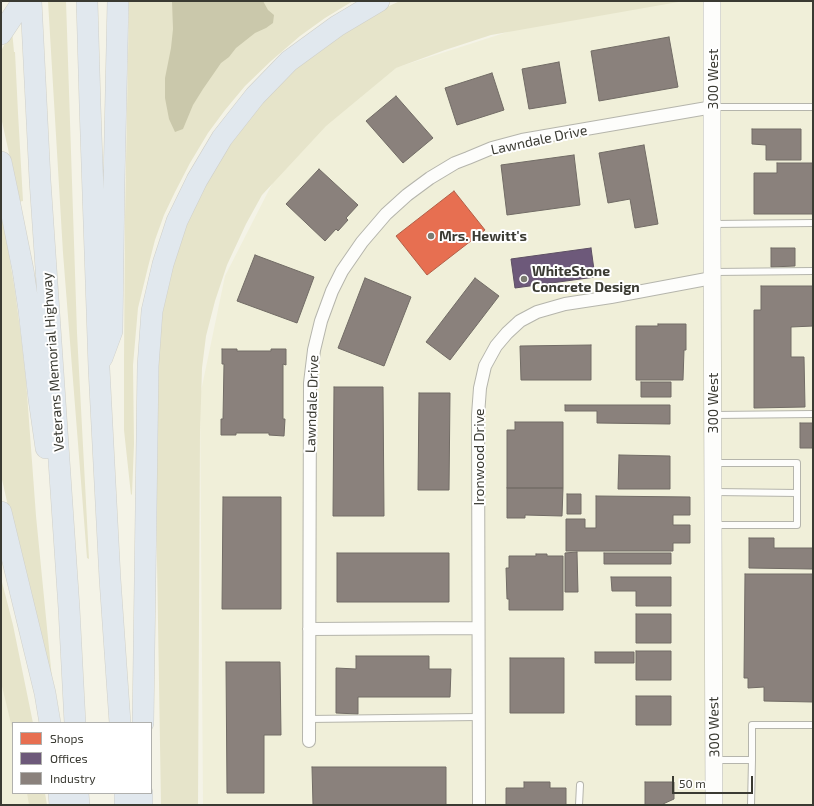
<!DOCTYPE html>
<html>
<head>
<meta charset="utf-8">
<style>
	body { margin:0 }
	#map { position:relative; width:814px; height:806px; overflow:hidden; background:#f4f3e7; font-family:"Exo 2",sans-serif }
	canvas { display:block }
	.frame { position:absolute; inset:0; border:2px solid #3a3a32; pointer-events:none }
	.legend { position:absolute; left:12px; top:722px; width:140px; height:72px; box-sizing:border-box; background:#fff; border:1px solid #b0b0ad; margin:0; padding:5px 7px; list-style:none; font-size:12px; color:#3a3a32 }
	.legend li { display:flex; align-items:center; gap:8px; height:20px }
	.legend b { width:20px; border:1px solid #b0b0ad }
	.scale { position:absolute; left:672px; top:776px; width:81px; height:18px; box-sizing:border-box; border:2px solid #3a3a32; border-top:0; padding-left:5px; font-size:12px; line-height:14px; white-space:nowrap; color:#3a3a32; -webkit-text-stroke:3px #fff; paint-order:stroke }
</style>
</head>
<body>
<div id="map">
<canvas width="814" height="806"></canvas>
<div class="frame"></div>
<ul class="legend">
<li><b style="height:11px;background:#e76f51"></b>Shops</li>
<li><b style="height:11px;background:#6d597a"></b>Offices</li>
<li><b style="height:11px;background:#8a817c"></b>Industry</li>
</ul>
<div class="scale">50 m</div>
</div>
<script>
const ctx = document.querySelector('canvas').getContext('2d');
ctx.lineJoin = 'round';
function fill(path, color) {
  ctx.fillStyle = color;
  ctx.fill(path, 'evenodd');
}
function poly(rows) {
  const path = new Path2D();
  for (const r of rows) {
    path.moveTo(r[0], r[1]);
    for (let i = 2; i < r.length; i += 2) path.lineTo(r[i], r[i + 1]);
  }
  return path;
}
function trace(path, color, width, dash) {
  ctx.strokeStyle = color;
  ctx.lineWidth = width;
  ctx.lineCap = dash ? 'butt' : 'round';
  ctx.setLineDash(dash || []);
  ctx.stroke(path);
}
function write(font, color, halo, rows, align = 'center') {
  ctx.font = font + ' "Exo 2",sans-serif';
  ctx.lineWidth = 4;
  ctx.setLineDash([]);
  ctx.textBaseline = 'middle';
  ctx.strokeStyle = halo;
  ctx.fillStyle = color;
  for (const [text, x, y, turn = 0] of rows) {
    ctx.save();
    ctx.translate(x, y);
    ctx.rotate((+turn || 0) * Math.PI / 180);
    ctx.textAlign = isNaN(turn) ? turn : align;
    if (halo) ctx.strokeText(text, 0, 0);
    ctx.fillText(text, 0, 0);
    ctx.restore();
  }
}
const built = poly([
	[644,1,813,1,813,805,203,805,200,396,225,276,295,139,395,68,523,27],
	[1,629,13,723,13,793,31,793,33,805,1,805]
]);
const green = poly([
	[48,1,66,1,77,333,89,559,87,558,63,253],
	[129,1,353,1,325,18,300,36,271,61,245,86,225,110,208,133,190,163,175,192,164,215,155,240,148,267,138,308,133,365,134,444,132,494,131,495,124,430,124,360,125,217],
	[400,1,684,1,491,35,445,50,396,68,326,126,262,195,246,224,227,265,215,301,206,336,202,368,200,432,198,805,161,805,154,378,154,354,172,254,226,143,299,63,378,11],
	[12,30,14,52,15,52,18,113,23,201,18,202,12,167,1,117,1,51],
	[1,213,6,237,15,291,21,336,26,380,36,516,54,699,23,573,1,475],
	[1,578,13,625,33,723,13,723,13,732,1,682],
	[27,793,45,793,47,805,29,805]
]);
const water = poly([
	[172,1,263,1,268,10,274,15,273,23,266,28,255,33,236,48,229,57,221,63,203,89,193,105,183,129,175,132,169,119,165,98,165,78,171,48,173,29]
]);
const shops = poly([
	[454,191,485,230,427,275,396,236,454,191]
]);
const offices = poly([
	[591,248,595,277,515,288,511,259,591,248]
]);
const industry = poly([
	[669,37,678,87,599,101,591,51,669,37],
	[559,62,566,103,529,109,522,69,559,62],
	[492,73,504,110,457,125,445,88,492,73],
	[396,96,433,138,403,163,366,121,396,96],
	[752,129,801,129,801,160,766,160,766,145,752,144,752,129],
	[644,145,658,224,635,228,630,199,608,203,599,153,644,145],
	[574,155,580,205,507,215,501,165,574,155],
	[777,163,813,163,813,214,754,214,754,173,777,173,777,163],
	[319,169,358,205,346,218,348,220,338,231,336,229,325,241,286,204,319,169],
	[771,248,795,248,795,266,771,267,771,248],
	[255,255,314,277,297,323,237,301,255,255],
	[365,278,411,297,384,366,338,348,365,278],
	[475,278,499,296,450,360,426,342,475,278],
	[761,286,813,286,813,326,791,327,791,357,804,357,805,407,754,408,754,310,761,310,761,286],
	[658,324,686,324,686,350,684,350,683,380,636,380,636,326,658,326,658,324],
	[591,345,591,380,521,380,520,346,591,345],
	[222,349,237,349,237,351,271,351,271,349,286,349,286,365,283,364,283,419,285,419,284,436,269,435,269,433,236,433,236,435,221,435,221,419,223,419,224,364,222,364,222,349],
	[641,382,671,382,671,397,641,397,641,382],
	[334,387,383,387,384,516,333,516,334,387],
	[419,393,450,393,449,490,418,490,419,393],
	[565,405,670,405,670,424,597,423,597,411,565,411,565,405],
	[515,422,563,422,563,488,507,488,507,430,515,430,515,422],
	[800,423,813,423,813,448,800,448,800,423],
	[619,455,670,456,670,489,618,489,619,455],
	[507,488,563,488,562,516,525,515,525,518,507,518,507,488],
	[567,494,581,494,581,514,567,514,567,494],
	[596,496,690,497,690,515,673,515,673,525,690,525,690,543,673,543,673,551,566,551,566,519,585,519,585,528,596,528,596,496],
	[223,497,281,497,281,609,222,609,223,497],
	[749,538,774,538,774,548,813,548,813,569,749,568,749,538],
	[577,552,578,592,565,592,565,553,577,552],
	[337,553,449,553,449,602,337,602,337,553],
	[604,553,671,553,671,564,604,564,604,553],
	[536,554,547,554,547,556,563,556,563,610,509,610,509,599,507,599,506,568,509,568,509,556,536,556,536,554],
	[745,574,813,574,813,702,764,701,764,687,748,688,748,678,744,678,745,574],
	[611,577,671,577,671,606,636,606,636,591,612,591,611,577],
	[636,614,671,614,671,643,636,643,636,614],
	[636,651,671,651,671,680,636,680,636,651],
	[595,652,634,652,634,663,595,663,595,652],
	[356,656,429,656,429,669,451,669,450,697,358,697,358,714,336,713,336,668,356,669,356,656],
	[510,658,564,658,564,713,510,713,510,658],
	[226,662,280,662,281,735,264,735,264,793,227,793,226,662],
	[636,696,671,696,671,725,636,725,636,696],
	[312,767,446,767,446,805,313,805,312,767],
	[524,782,550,782,550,788,566,788,566,805,506,805,506,788,524,788,524,782],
	[645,782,674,782,674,799,663,804,663,805,645,805,645,782]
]);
const service = poly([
	[713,107,813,107],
	[713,224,813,223],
	[714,272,813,271],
	[714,415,813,414],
	[714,463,797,463,797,493,715,492],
	[713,525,797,525,797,493],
	[309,719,478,717],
	[714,760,752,760,752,725,813,725],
	[579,805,580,785],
	[751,805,752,760]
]);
const minor = poly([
	[309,629,478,628],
	[309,741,310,383,314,350,321,321,332,291,342,271,362,242,386,214,407,195,430,178,455,163,468,158,492,148,522,140,713,107],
	[479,805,478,415,480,388,485,366,496,346,507,333,520,321,537,312,565,304,611,297,712,278]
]);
const secondary = poly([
	[712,1,712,224,714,805]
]);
const motorway = poly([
	[31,1,40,180,69,608,75,723],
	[87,1,90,105,99,368,110,579,120,723],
	[1,34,23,1],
	[1,162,8,195,23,270,29,310,39,399,46,448],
	[102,358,112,331,114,182,118,1],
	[1,512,45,693,50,723],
	[143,723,148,366,152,311,163,264,177,221,197,180,222,138,255,96,289,61,337,26,379,1],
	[59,793,60,805],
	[78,793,79,805],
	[125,793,125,805],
	[142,805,142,793]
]);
const markers = [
	[431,236,4,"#7b7b71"],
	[524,279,4,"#7b7b71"]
];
const streetNames = [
	["300 West",713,79,-90],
	["Lawndale Drive",539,140,-12],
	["Veterans Memorial Highway",53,362,-94],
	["300 West",713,403,-90],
	["Lawndale Drive",312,404,-88],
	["Ironwood Drive",479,457,-90],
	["300 West",714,727,-91]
];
const poiNames = [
	["Mrs. Hewitt's",439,236],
	["WhiteStone",532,271],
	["Concrete Design",532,287]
];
fill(built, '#f0efd9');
fill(green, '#e6e4ca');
fill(water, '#cac8ab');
fill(shops, '#e76f51');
trace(shops, '#b35f48', 1);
fill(offices, '#6d597a');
trace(offices, '#5e5064', 1);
fill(industry, '#8a817c');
trace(industry, '#726c66', 1);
trace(service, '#b5b5ac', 8);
trace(minor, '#b5b5ac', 14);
trace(secondary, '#b5b5ac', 18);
trace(motorway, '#d0d0c9', 22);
trace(service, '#fdfdfb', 6);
trace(minor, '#fdfdfb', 12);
trace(secondary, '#fdfdfb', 17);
trace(motorway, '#e1e8ee', 21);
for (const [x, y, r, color] of markers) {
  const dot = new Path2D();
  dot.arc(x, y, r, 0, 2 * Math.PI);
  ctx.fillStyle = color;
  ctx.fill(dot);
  trace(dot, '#fff', 1.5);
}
write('14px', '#3a3a32', '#fff', streetNames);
write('bold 14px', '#3a3a32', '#fff', poiNames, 'left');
</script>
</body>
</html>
